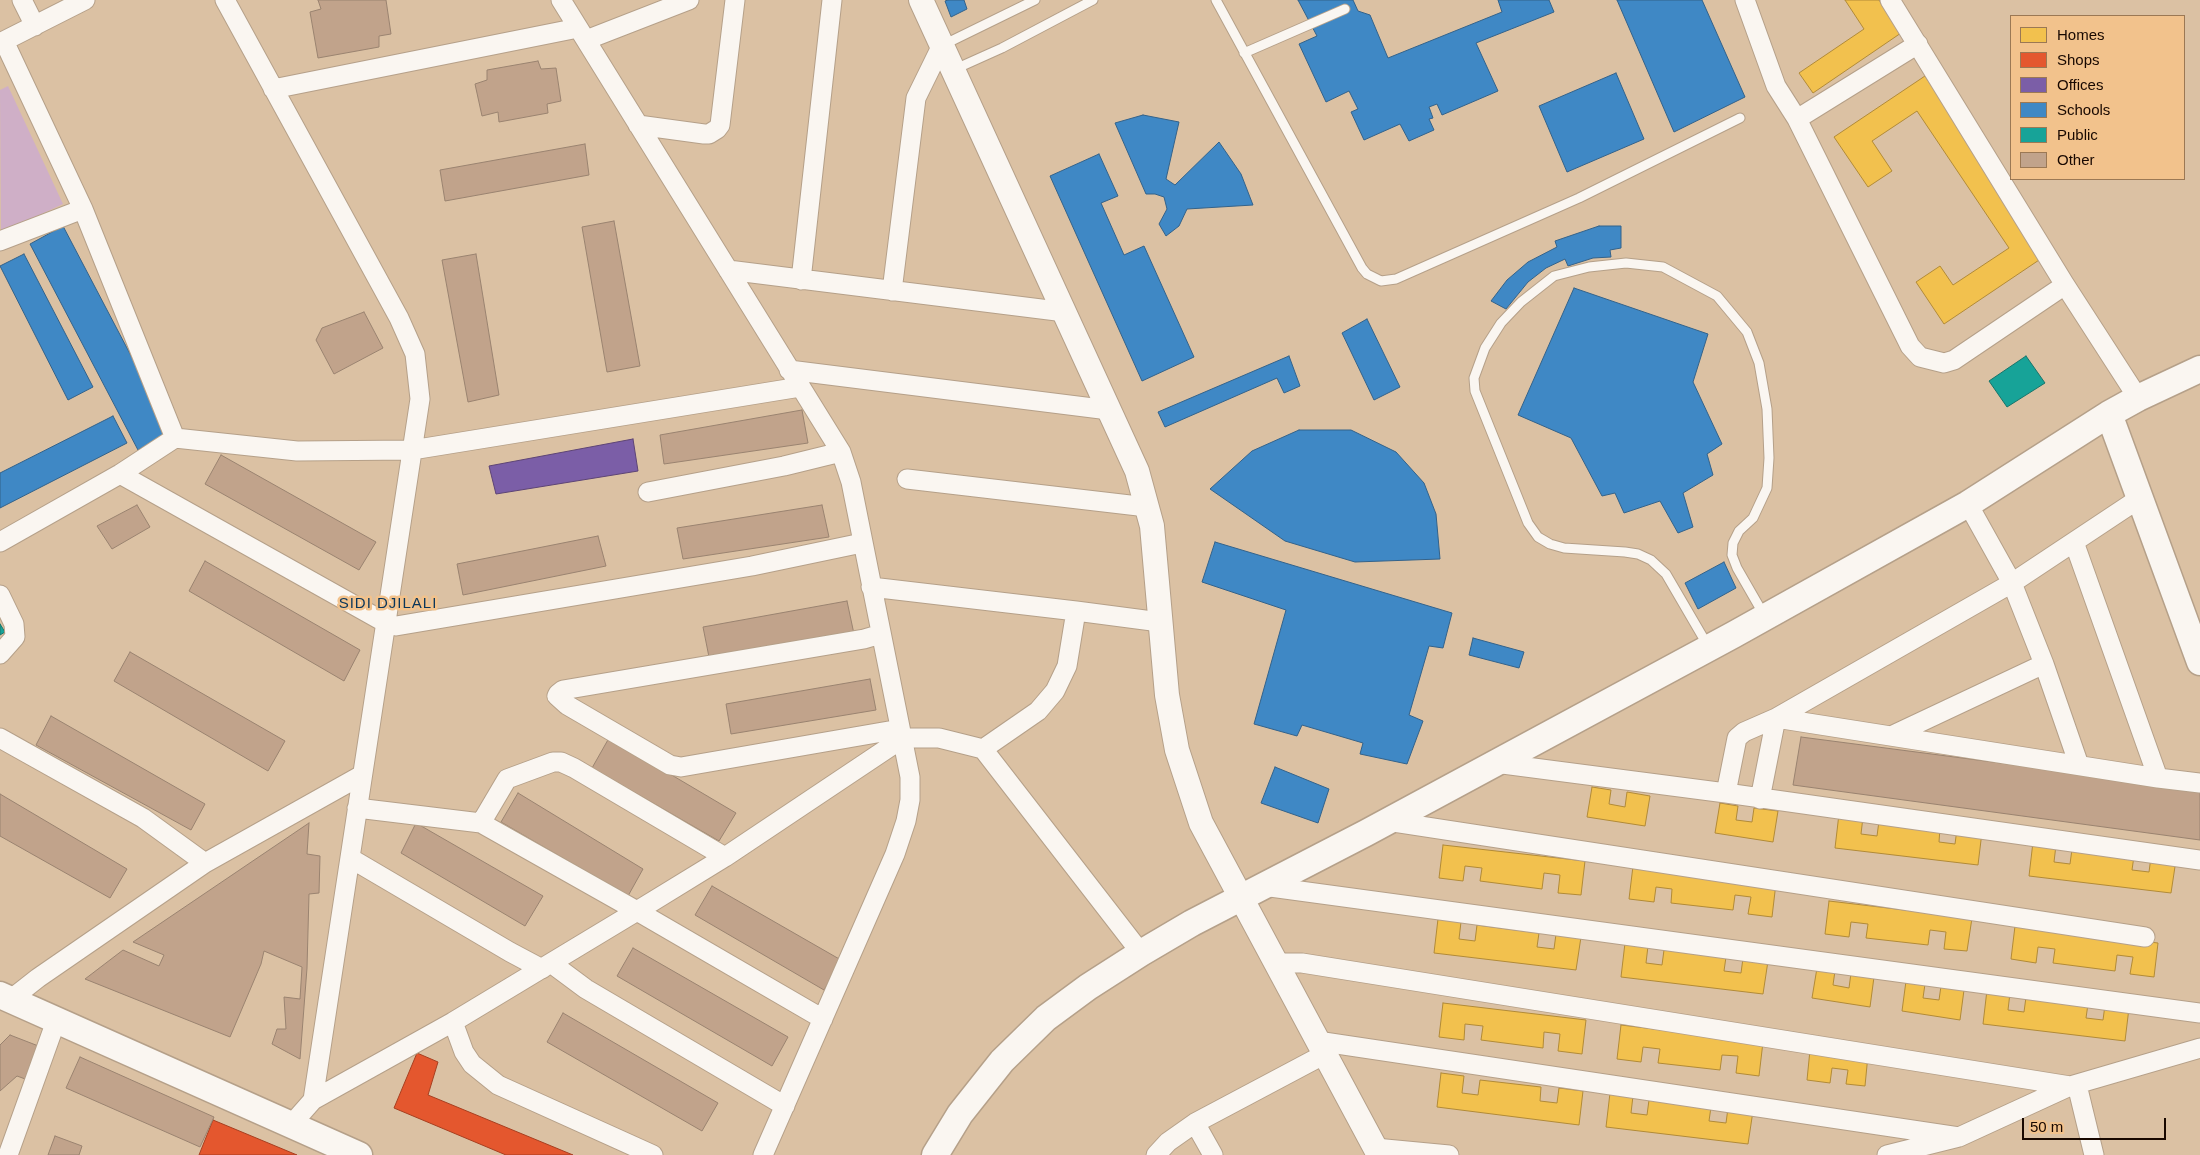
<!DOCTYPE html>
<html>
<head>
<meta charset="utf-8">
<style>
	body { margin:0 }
	#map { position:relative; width:2200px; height:1155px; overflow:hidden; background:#dbc1a3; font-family:Helvetica,sans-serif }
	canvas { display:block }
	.legend { position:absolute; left:2010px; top:15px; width:175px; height:165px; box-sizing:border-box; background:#f2c28c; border:1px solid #9b7854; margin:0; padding:6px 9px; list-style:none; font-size:15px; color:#180800 }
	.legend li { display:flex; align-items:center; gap:10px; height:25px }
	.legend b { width:25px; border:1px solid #9b7854 }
	.scale { position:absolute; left:2022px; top:1118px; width:144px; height:22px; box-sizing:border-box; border:2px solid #180800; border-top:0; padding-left:6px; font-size:15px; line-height:18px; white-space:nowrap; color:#180800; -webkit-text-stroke:4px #f2c28c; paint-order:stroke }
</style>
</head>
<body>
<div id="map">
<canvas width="2200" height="1155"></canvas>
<ul class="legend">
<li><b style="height:14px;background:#f2c14e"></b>Homes</li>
<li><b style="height:14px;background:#e4572e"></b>Shops</li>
<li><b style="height:14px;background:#7b5ea7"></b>Offices</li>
<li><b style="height:14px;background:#3f88c5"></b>Schools</li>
<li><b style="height:14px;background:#17a398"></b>Public</li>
<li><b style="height:14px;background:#c1a38b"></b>Other</li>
</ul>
<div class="scale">50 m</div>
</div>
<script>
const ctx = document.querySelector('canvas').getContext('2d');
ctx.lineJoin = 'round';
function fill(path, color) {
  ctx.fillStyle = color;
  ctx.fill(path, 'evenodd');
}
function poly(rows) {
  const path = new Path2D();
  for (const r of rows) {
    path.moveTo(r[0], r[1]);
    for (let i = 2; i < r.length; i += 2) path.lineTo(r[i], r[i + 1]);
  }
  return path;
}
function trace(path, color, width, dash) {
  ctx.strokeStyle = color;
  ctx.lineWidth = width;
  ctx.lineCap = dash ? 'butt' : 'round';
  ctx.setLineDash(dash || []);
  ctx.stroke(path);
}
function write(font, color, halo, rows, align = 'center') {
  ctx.font = font + ' Helvetica,sans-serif';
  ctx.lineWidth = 5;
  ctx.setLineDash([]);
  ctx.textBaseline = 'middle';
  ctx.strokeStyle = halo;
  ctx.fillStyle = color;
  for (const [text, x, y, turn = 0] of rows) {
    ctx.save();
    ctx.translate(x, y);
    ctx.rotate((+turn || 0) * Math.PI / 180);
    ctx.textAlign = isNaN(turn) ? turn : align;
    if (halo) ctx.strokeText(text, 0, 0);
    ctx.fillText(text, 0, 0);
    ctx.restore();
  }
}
const green = poly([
	[8,86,63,204,1,233,0,90]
]);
const homes = poly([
	[1845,0,1879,0,1901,33,1813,93,1799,73,1864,29,1845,0],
	[1925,76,2045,256,1944,324,1916,282,1940,266,1953,285,2009,248,1917,111,1872,141,1892,171,1868,187,1834,137,1925,76],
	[1592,787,1611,790,1609,804,1625,807,1627,792,1650,796,1645,826,1587,817,1592,787],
	[1720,803,1738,806,1736,820,1752,822,1754,808,1778,811,1773,842,1715,833,1720,803],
	[1839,814,1863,817,1861,834,1877,836,1879,821,1940,828,1939,842,1955,844,1957,829,1982,832,1978,865,1835,848,1839,814],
	[2033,842,2056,845,2054,862,2070,864,2072,849,2134,856,2132,870,2149,872,2151,857,2176,860,2171,893,2029,876,2033,842],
	[1443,845,1585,861,1581,895,1558,893,1560,875,1544,873,1542,889,1480,881,1482,868,1465,866,1463,881,1439,878,1443,845],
	[1633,866,1776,883,1772,917,1748,914,1751,897,1735,895,1733,910,1671,903,1672,889,1656,887,1654,902,1629,899,1633,866],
	[1829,901,1972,918,1967,951,1944,949,1946,932,1930,930,1928,945,1866,938,1868,924,1851,922,1849,937,1825,934,1829,901],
	[1438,919,1461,922,1459,939,1475,941,1477,925,1539,933,1537,947,1554,949,1556,934,1581,937,1576,970,1434,953,1438,919],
	[2015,926,2158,943,2154,977,2130,974,2133,957,2117,955,2115,971,2053,963,2055,949,2038,947,2036,963,2011,959,2015,926],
	[1625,943,1648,946,1646,963,1662,965,1664,950,1726,957,1724,971,1741,973,1743,958,1768,961,1763,994,1621,977,1625,943],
	[1817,968,1835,971,1833,985,1849,988,1851,973,1874,977,1870,1007,1812,998,1817,968],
	[1906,981,1925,984,1923,998,1939,1000,1941,986,1964,990,1960,1020,1902,1011,1906,981],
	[1987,990,2010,993,2008,1010,2024,1012,2026,997,2088,1004,2086,1018,2103,1020,2105,1005,2129,1008,2125,1041,1983,1024,1987,990],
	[1443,1003,1586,1020,1582,1054,1558,1051,1560,1034,1544,1032,1543,1048,1481,1040,1483,1026,1465,1024,1464,1040,1439,1037,1443,1003],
	[1621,1025,1763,1042,1759,1076,1736,1073,1738,1056,1722,1055,1720,1070,1658,1063,1660,1049,1643,1047,1641,1062,1617,1059,1621,1025],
	[1810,1050,1868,1055,1865,1086,1846,1084,1848,1070,1832,1068,1830,1083,1807,1080,1810,1050],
	[1441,1073,1464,1076,1462,1093,1478,1095,1480,1080,1541,1087,1540,1101,1557,1103,1559,1088,1583,1091,1579,1125,1437,1107,1441,1073],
	[1610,1093,1633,1096,1631,1113,1647,1115,1649,1100,1711,1107,1709,1121,1726,1123,1728,1108,1753,1111,1748,1144,1606,1127,1610,1093]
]);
const shops = poly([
	[417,1053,438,1062,428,1095,573,1155,506,1155,394,1108,417,1053],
	[213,1120,297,1155,199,1155,213,1120]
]);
const offices = poly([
	[633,439,638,471,496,494,489,466,633,439]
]);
const schools = poly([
	[948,0,964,0,967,9,951,17,945,1,948,0],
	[1298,0,1353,0,1358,11,1370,15,1388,58,1502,12,1498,0,1549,0,1554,12,1476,43,1498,91,1442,115,1437,104,1429,107,1433,118,1429,119,1434,130,1409,141,1400,124,1364,140,1351,112,1358,109,1349,91,1326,102,1299,44,1317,36,1298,0],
	[1617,0,1702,0,1745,97,1674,132,1617,0],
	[1616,73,1644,139,1567,172,1539,106,1616,73],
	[1143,115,1179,122,1166,179,1175,185,1219,142,1241,174,1253,205,1187,209,1179,226,1166,236,1159,224,1167,209,1164,197,1155,194,1146,194,1115,123,1143,115],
	[1099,154,1118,196,1101,203,1124,255,1144,246,1194,357,1142,381,1050,176,1099,154],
	[63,226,171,432,138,450,30,244,63,226],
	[1599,226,1621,226,1621,248,1610,250,1611,257,1593,258,1568,266,1565,259,1546,268,1528,282,1506,309,1491,301,1507,280,1528,262,1557,247,1555,241,1599,226],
	[24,254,93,387,68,400,0,266,24,254],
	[1574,288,1708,334,1693,382,1722,444,1707,454,1713,475,1683,493,1693,527,1678,533,1660,501,1624,513,1615,493,1602,496,1571,438,1518,415,1574,288],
	[1367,319,1400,387,1374,400,1342,333,1367,319],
	[1289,356,1300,386,1284,393,1277,378,1165,427,1158,412,1289,356],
	[113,416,127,443,0,508,0,473,113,416],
	[1299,430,1351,430,1396,452,1424,483,1436,514,1440,559,1355,562,1285,541,1210,489,1252,451,1299,430],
	[1215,542,1452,613,1443,648,1429,646,1409,715,1423,721,1407,764,1360,754,1363,743,1302,725,1297,736,1254,724,1286,610,1202,582,1215,542],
	[1724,562,1736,588,1698,609,1685,583,1724,562],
	[1473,638,1524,652,1519,668,1469,655,1473,638],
	[1275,767,1329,789,1318,823,1261,803,1275,767]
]);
const public = poly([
	[2026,356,2045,383,2007,407,1989,381,2026,356],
	[0,624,5,632,0,635,0,624]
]);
const building = poly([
	[318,0,386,0,391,34,379,36,379,47,318,58,310,12,321,9,318,0],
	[538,61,541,69,556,68,561,101,547,104,548,113,499,122,498,112,482,116,475,84,487,80,487,70,538,61],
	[585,144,589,175,445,201,440,170,585,144],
	[614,221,640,366,607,372,582,227,614,221],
	[476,254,499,395,468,402,442,260,476,254],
	[364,312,383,348,334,374,316,340,322,328,364,312],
	[802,410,808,443,664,464,660,435,802,410],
	[221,455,376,542,359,570,205,484,221,455],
	[137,505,150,527,112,549,97,526,137,505],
	[822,505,829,537,683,559,677,528,822,505],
	[598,536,606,566,463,595,457,564,598,536],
	[205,561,360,650,344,681,189,591,205,561],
	[847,601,854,634,709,657,703,627,847,601],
	[130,652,285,741,268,771,114,681,130,652],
	[870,679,876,710,731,734,726,704,870,679],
	[51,716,205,804,191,830,36,745,51,716],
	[1801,737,2200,789,2200,840,1793,785,1801,737],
	[609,738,736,813,719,841,592,768,609,738],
	[518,793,643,869,628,896,501,822,518,793],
	[0,794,127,869,110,898,0,836,0,794],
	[309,823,307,854,320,856,319,893,309,894,307,968,300,1059,272,1044,277,1029,286,1029,284,997,300,999,302,967,264,951,261,964,230,1037,85,979,123,950,159,966,164,955,133,942,309,823],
	[416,823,543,896,525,926,401,853,416,823],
	[712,886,841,960,824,990,695,915,712,886],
	[633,948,788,1037,772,1066,617,976,633,948],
	[563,1013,718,1103,702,1131,547,1042,563,1013],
	[10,1035,41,1047,28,1080,17,1076,0,1091,0,1045,10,1035],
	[80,1057,214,1117,200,1147,66,1088,80,1057],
	[55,1136,82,1146,79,1155,48,1155,55,1136]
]);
const service = poly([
	[1216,0,1362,268,1367,274,1381,281,1396,279,1579,198,1740,118],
	[943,45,1035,0],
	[1244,53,1345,9],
	[953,70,1002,48,1093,0],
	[1708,646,1666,574,1651,560,1638,554,1625,552,1564,548,1550,544,1538,537,1528,523,1475,391,1474,378,1485,348,1501,323,1521,302,1554,276,1589,267,1626,263,1663,267,1717,296,1747,332,1759,363,1767,409,1769,458,1767,488,1753,518,1739,531,1733,543,1732,555,1737,568,1764,615]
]);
const minor = poly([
	[22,0,35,26],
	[225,0,399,318,415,354,420,399,313,1100,291,1125],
	[561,0,841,452,851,482,910,777,910,800,906,821,895,854,763,1155],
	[1745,0,1776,86,1797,119,1910,346,1920,357,1944,363,1954,360,2065,285],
	[1890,0,2065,285,2138,398],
	[586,40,689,0],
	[4,41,83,209,175,438],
	[0,43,85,0],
	[273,89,578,28],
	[1797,119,1918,44],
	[638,125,704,134,709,134,717,129,720,125,735,0],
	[0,241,83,209],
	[728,270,1065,312],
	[801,280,832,0],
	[892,291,916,98,942,45],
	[789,370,1109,410],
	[120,474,386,623,396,626,752,566,862,543],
	[907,479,1147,507],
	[648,492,784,466,841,452],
	[1968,504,2012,583,2044,664,2079,765],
	[0,542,120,474,175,438,297,451,412,450,800,387],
	[2074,542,2158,778],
	[871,587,1076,611,1067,666,1055,691,1038,711,983,749],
	[0,595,14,624,15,637,0,654],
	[1076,611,1160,622],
	[881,634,864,639,563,690,558,694,557,696,567,705,670,765,681,767,900,729],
	[1891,736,2044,664],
	[0,738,143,818,205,863],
	[1495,763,1726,793,2200,860],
	[1726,793,1737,738,1744,732,1776,718,2158,778,2200,783],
	[1760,799,1776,718,2012,583,2140,498],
	[357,808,481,823,637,911,823,1019],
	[1387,821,2145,937],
	[481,823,507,779,553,762,561,762,574,768,725,857],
	[350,858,510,952,542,969],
	[1263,886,2200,1013],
	[551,963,586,989,785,1106],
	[1276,963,1302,963,2070,1086],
	[10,1000,38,978,205,863,362,775],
	[453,1022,464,1052,472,1064,498,1085,653,1155],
	[1317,1041,1959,1137],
	[2077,1085,2094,1155],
	[313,1100,453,1022,637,911,725,857,903,738,939,738,983,749,1141,953],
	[1195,1123,1213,1155],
	[1375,1148,1449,1155],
	[8,1155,56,1021],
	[1156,1155,1168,1142,1195,1123,1325,1054],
	[1887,1155,1959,1137,2070,1086,2200,1048]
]);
const tertiary = poly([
	[921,0,1137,471,1152,526,1167,695,1177,750,1201,823,1379,1155]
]);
const secondary = poly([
	[2109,414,2200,662],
	[0,995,359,1155],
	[935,1155,960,1114,1002,1061,1046,1018,1088,987,1141,953,1192,923,1366,833,1733,635,1968,504,2109,414,2138,398,2200,369]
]);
const neighbourhoodNames = [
	["SIDI DJILALI",388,604]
];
fill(green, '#cfafc7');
fill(homes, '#f2c14e');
trace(homes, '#b18a37', 1);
fill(shops, '#e4572e');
trace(shops, '#a73f20', 1);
fill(offices, '#7b5ea7');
trace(offices, '#5d4475', 1);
fill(schools, '#3f88c5');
trace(schools, '#33628a', 1);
fill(public, '#17a398');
trace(public, '#17746a', 1);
fill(building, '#c1a38b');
trace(building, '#9a8370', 1);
trace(service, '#b5a089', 11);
trace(minor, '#b5a089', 21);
trace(tertiary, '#b5a089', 26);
trace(secondary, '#b5a089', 29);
trace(service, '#faf6f1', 9);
trace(minor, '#faf6f1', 19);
trace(tertiary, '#faf6f1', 24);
trace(secondary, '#faf6f1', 26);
ctx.letterSpacing = '1px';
write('15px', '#0a365b', '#f2c28c', neighbourhoodNames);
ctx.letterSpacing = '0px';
</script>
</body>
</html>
